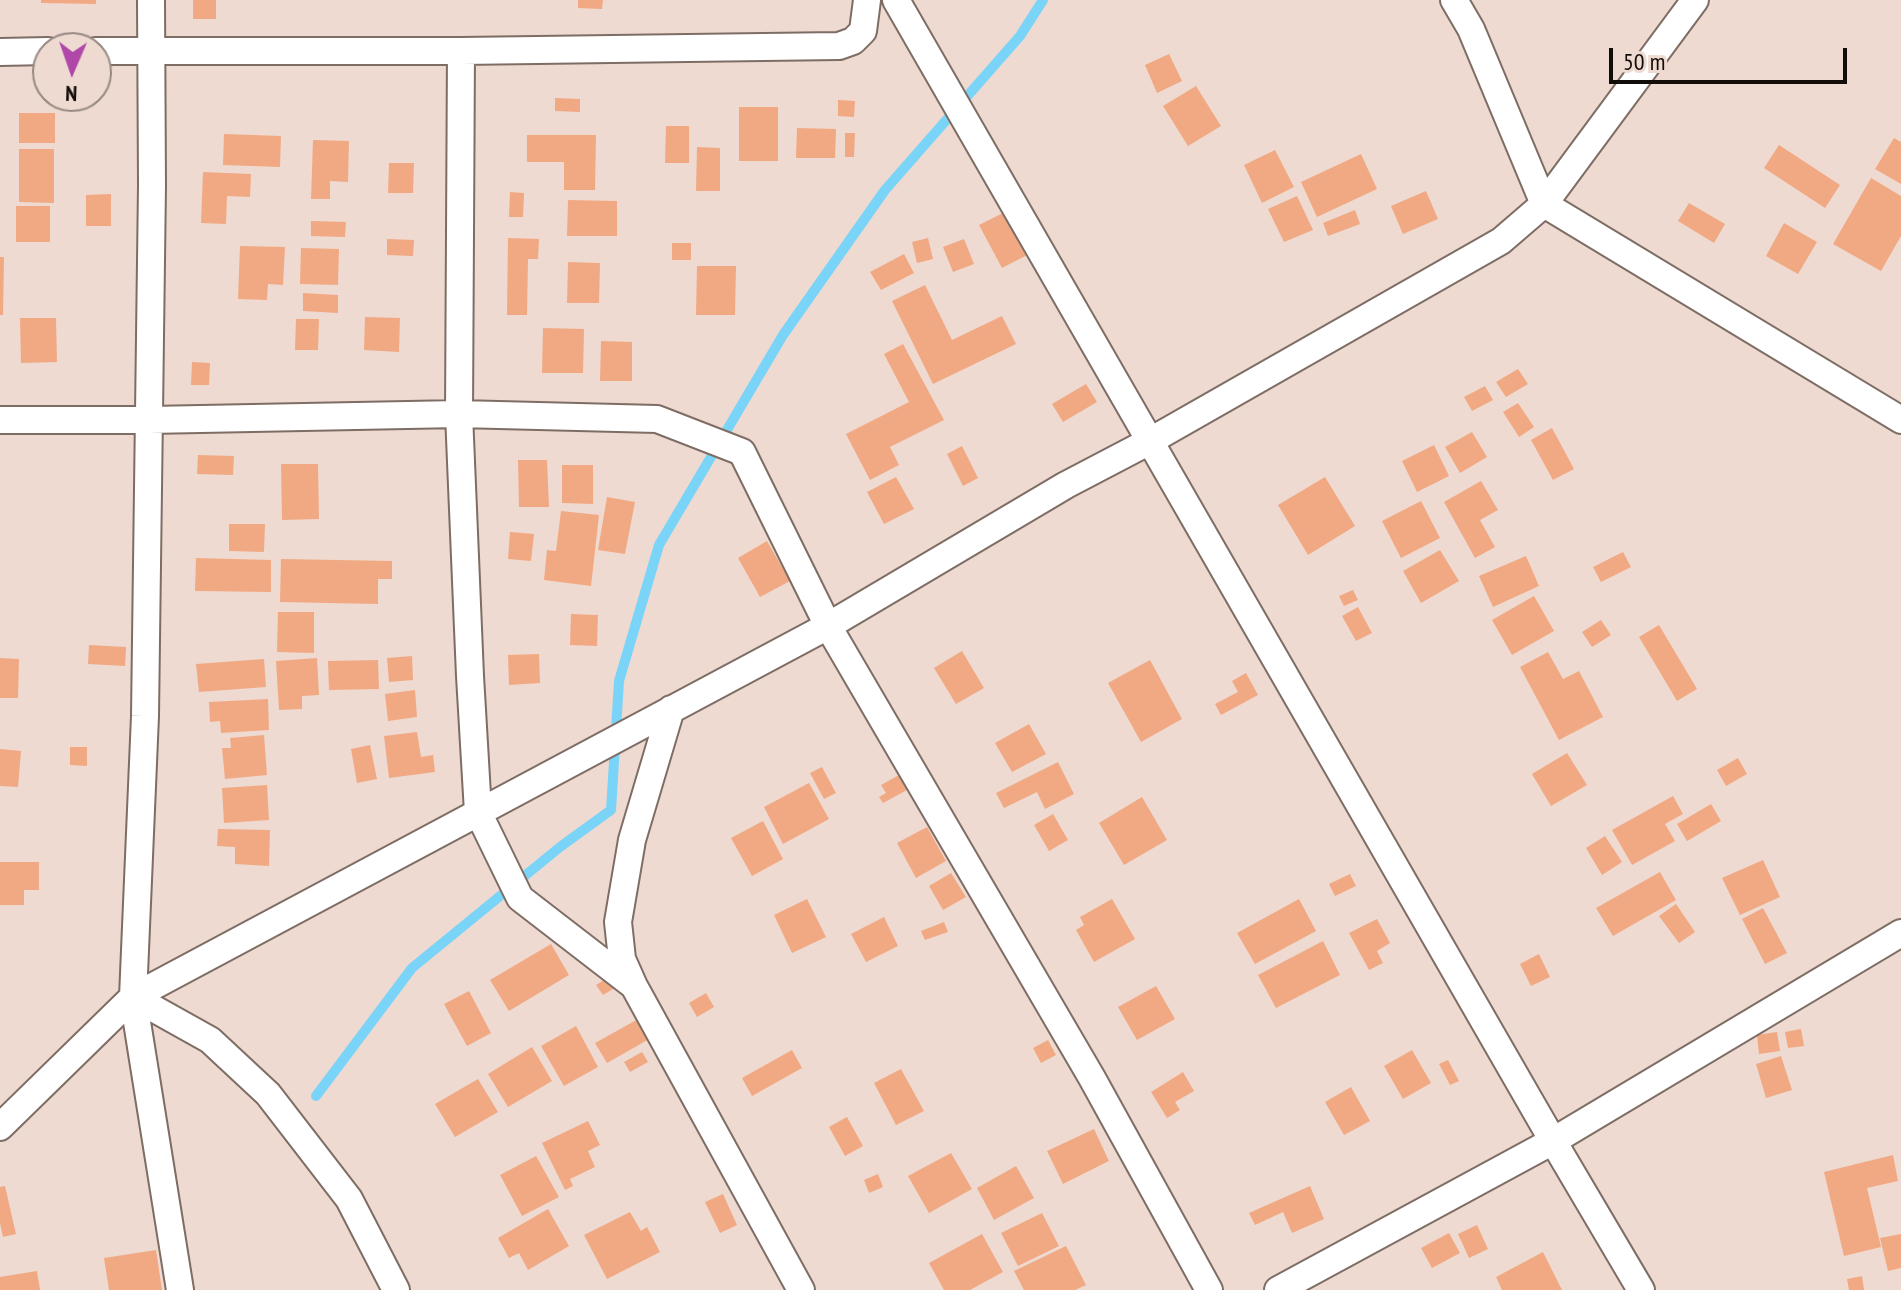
<!DOCTYPE html>
<html>
<head>
<meta charset="utf-8">
<style>
	body { margin:0 }
	#map { position:relative; width:1901px; height:1290px; overflow:hidden; background:#eedad1; font-family:"PT Sans Narrow",sans-serif }
	canvas { display:block }
	.north { position:absolute; left:32px; top:32px; width:80px; height:80px; box-sizing:border-box; background:#eedad1; border:2px solid #968881; border-radius:50%; rotate:182deg; font-size:22px; font-weight:700; line-height:32px; text-align:center; color:#130d0a }
	.north::after { content:''; display:block; margin:auto; width:28px; height:36px; background:#b047a9; clip-path:polygon(50% 0,100% 100%,50% 72%,0 100%) }
	.scale { position:absolute; left:1609px; top:48px; width:238px; height:36px; box-sizing:border-box; border:4px solid #130d0a; border-top:0; padding-left:10px; font-size:24px; line-height:28px; white-space:nowrap; color:#130d0a; -webkit-text-stroke:6px #eedad1; paint-order:stroke }
</style>
</head>
<body>
<div id="map">
<canvas width="1901" height="1290"></canvas>
<div class="north">N</div>
<div class="scale">50 m</div>
</div>
<script>
const ctx = document.querySelector('canvas').getContext('2d');
ctx.lineJoin = 'round';
function poly(rows) {
  const path = new Path2D();
  for (const r of rows) {
    path.moveTo(r[0], r[1]);
    for (let i = 2; i < r.length; i += 2) path.lineTo(r[i], r[i + 1]);
  }
  return path;
}
function trace(path, color, width, dash) {
  ctx.strokeStyle = color;
  ctx.lineWidth = width;
  ctx.lineCap = dash ? 'butt' : 'round';
  ctx.setLineDash(dash || []);
  ctx.stroke(path);
}
function fill(path, color) {
  ctx.fillStyle = color;
  ctx.fill(path, 'evenodd');
}
const stream = poly([
	[316,1096,412,968,560,847,611,810,619,681,659,545,783,335,885,190,1020,36,1043,0]
]);
const building = poly([
	[41,0,96,0,96,4,41,3],
	[193,0,216,0,216,19,193,19],
	[578,0,603,0,602,9,578,8],
	[1169,54,1182,81,1157,93,1145,65],
	[1196,86,1221,126,1188,146,1163,106],
	[555,98,580,99,580,112,555,111],
	[838,100,855,101,854,117,838,116],
	[739,107,778,107,778,161,739,161],
	[19,113,55,113,55,143,19,143],
	[666,126,689,126,689,163,665,163],
	[797,128,836,129,835,158,796,158],
	[845,133,855,133,854,157,845,157],
	[224,134,281,136,280,167,223,165],
	[527,135,596,135,595,190,564,190,564,162,527,162],
	[1894,138,1901,142,1901,184,1875,169],
	[313,140,349,141,348,182,330,181,330,199,311,199],
	[1779,145,1840,185,1825,208,1764,168],
	[697,147,720,148,720,191,696,191],
	[19,149,54,149,54,203,19,202],
	[1275,150,1294,187,1262,203,1244,165],
	[1361,154,1377,189,1317,217,1301,182],
	[389,163,414,163,413,193,388,193],
	[203,172,251,174,250,197,227,196,226,224,201,223],
	[1871,178,1901,196,1901,236,1881,271,1833,244],
	[1426,191,1438,219,1403,234,1391,206],
	[510,192,524,193,523,217,509,217],
	[111,194,111,226,86,226,86,195],
	[1297,196,1313,230,1284,242,1268,209],
	[568,200,617,201,617,236,567,236],
	[1689,203,1725,224,1714,243,1678,221],
	[16,206,50,206,50,242,16,242],
	[1013,208,1035,251,1002,268,979,225],
	[1355,210,1360,224,1328,236,1323,223],
	[311,221,346,222,345,237,311,236],
	[1784,223,1817,242,1798,274,1766,256],
	[508,238,539,239,538,259,528,259,527,315,507,315],
	[928,238,933,259,917,263,912,242],
	[387,239,414,240,413,256,387,255],
	[964,239,974,264,953,272,943,247],
	[672,243,691,243,691,260,672,260],
	[240,246,285,247,283,285,268,284,267,300,238,299],
	[301,248,339,249,338,285,300,284],
	[904,254,914,273,881,290,870,272],
	[0,257,4,257,3,315,0,315],
	[568,262,600,263,599,303,567,303],
	[697,266,736,266,735,315,696,315],
	[925,285,952,340,1002,316,1016,344,933,384,892,301],
	[303,293,338,295,338,313,303,311],
	[365,317,400,318,399,352,364,350],
	[20,318,56,318,57,362,21,363],
	[296,319,319,319,318,350,295,350],
	[543,328,584,329,583,373,542,373],
	[601,341,632,342,632,381,600,381],
	[903,344,944,420,890,447,899,465,870,480,846,434,909,402,884,354],
	[192,362,210,363,209,385,191,385],
	[1518,369,1528,384,1506,397,1496,382],
	[1086,384,1097,402,1063,422,1052,404],
	[1485,386,1493,400,1472,411,1464,397],
	[1518,403,1534,427,1519,437,1503,412],
	[1552,428,1574,469,1553,480,1531,440],
	[1472,432,1487,457,1460,473,1445,447],
	[1434,445,1449,476,1417,492,1402,461],
	[962,446,978,478,963,486,947,454],
	[198,455,234,456,233,475,197,474],
	[518,460,547,460,549,507,519,507],
	[281,464,318,464,319,519,282,520],
	[562,465,593,465,593,504,562,503],
	[896,477,914,509,884,524,867,492],
	[1325,477,1355,526,1308,555,1278,505],
	[1481,481,1498,510,1480,520,1495,547,1475,558,1444,502],
	[607,497,635,502,625,554,598,550],
	[1421,501,1440,538,1401,558,1382,521],
	[561,511,599,515,591,586,544,580,547,550,556,551],
	[229,524,265,524,264,552,229,551],
	[510,532,534,534,531,561,508,559],
	[767,541,790,581,760,597,738,558],
	[1440,550,1459,581,1421,603,1403,571],
	[1623,552,1631,567,1601,582,1593,567],
	[1526,556,1539,586,1493,607,1479,576],
	[196,558,271,560,271,592,195,591],
	[281,559,392,561,392,579,378,579,378,604,280,602],
	[1353,590,1358,600,1344,606,1339,596],
	[1534,596,1554,631,1512,655,1492,620],
	[1358,607,1372,633,1356,641,1342,616],
	[278,612,314,612,314,653,277,652],
	[571,614,598,615,597,646,570,645],
	[1601,620,1611,635,1592,647,1582,632],
	[1659,625,1697,689,1677,701,1639,637],
	[89,645,126,647,125,666,88,664],
	[962,651,984,688,956,704,934,668],
	[1548,652,1563,679,1579,671,1603,717,1559,740,1520,667],
	[539,654,540,683,509,685,508,655],
	[412,656,413,680,389,682,387,658],
	[0,658,19,659,18,698,0,698],
	[317,658,319,695,302,696,302,709,279,710,276,661],
	[264,659,266,687,199,692,196,664],
	[378,660,379,689,329,690,328,661],
	[1150,660,1182,719,1141,742,1108,683],
	[1246,673,1258,695,1221,715,1215,704,1238,692,1232,681],
	[415,690,417,717,388,721,385,694],
	[268,699,269,730,221,733,220,721,210,722,209,702],
	[1029,724,1046,754,1012,772,995,743],
	[417,732,421,757,433,755,435,772,389,778,384,736],
	[264,735,267,775,225,779,222,748,231,748,230,738],
	[370,745,377,779,357,783,351,749],
	[70,747,87,747,87,766,70,765],
	[0,749,21,751,18,787,0,786],
	[1567,753,1587,785,1551,806,1532,774],
	[1738,758,1747,774,1726,786,1717,770],
	[1058,762,1074,794,1045,809,1037,792,1004,808,996,793],
	[822,767,836,793,824,799,810,773],
	[899,775,907,790,883,803,879,797,886,793,881,785],
	[809,783,829,819,783,844,764,807],
	[267,785,269,820,224,823,222,788],
	[1673,796,1683,814,1665,824,1675,841,1632,865,1612,830],
	[1142,797,1167,840,1124,865,1099,823],
	[1711,804,1721,821,1687,841,1677,824],
	[1053,814,1068,840,1049,851,1034,825],
	[763,821,783,859,752,876,731,838],
	[927,827,946,861,916,878,897,843],
	[218,829,270,830,269,866,235,864,235,847,217,846],
	[1605,836,1622,862,1602,875,1586,848],
	[1763,860,1780,897,1740,915,1722,878],
	[0,862,39,862,39,890,24,890,24,905,0,905],
	[1660,872,1676,900,1613,936,1596,908],
	[951,873,966,897,943,910,929,886],
	[1350,874,1356,886,1335,896,1329,884],
	[807,899,826,937,792,953,774,915],
	[1112,899,1135,939,1094,962,1076,930,1084,925,1080,917],
	[1299,899,1316,931,1255,964,1237,933],
	[1676,904,1695,932,1679,943,1659,916],
	[1763,908,1787,953,1765,964,1742,919],
	[884,917,898,946,866,962,851,934],
	[1377,919,1390,943,1377,951,1383,963,1369,970,1349,933],
	[944,922,948,932,925,940,921,931],
	[1323,941,1340,975,1276,1008,1258,975],
	[551,944,569,975,509,1011,490,980],
	[1539,954,1550,977,1531,986,1520,964],
	[611,976,618,986,603,995,596,985],
	[1156,986,1175,1019,1137,1040,1118,1007],
	[469,991,491,1033,467,1046,444,1004],
	[706,993,714,1007,697,1017,689,1003],
	[640,1018,651,1038,607,1063,595,1043],
	[576,1026,598,1067,564,1086,541,1046],
	[1801,1029,1804,1046,1788,1048,1785,1032],
	[1777,1032,1780,1051,1759,1054,1757,1035],
	[1048,1040,1056,1055,1041,1063,1033,1048],
	[532,1047,552,1081,508,1107,488,1074],
	[792,1050,802,1068,752,1096,742,1078],
	[1412,1050,1431,1083,1403,1099,1384,1066],
	[642,1052,648,1062,630,1072,624,1062],
	[1781,1056,1792,1090,1766,1098,1756,1064],
	[1448,1060,1459,1081,1450,1085,1439,1064],
	[901,1069,924,1111,896,1125,874,1083],
	[1183,1072,1194,1091,1175,1102,1180,1110,1167,1118,1151,1092],
	[478,1079,498,1112,455,1137,435,1104],
	[1351,1087,1370,1121,1344,1135,1325,1102],
	[847,1117,863,1146,845,1156,829,1127],
	[588,1121,600,1145,588,1151,595,1167,570,1179,573,1186,565,1190,542,1143],
	[1094,1129,1109,1161,1063,1184,1047,1151],
	[951,1153,972,1189,929,1213,908,1176],
	[1893,1155,1898,1181,1867,1188,1881,1247,1844,1256,1824,1172],
	[536,1156,559,1197,522,1216,500,1175],
	[1016,1166,1034,1198,994,1220,977,1188],
	[878,1174,883,1187,869,1193,864,1180],
	[5,1186,16,1234,3,1237,0,1223,0,1187],
	[1310,1186,1324,1219,1292,1233,1283,1212,1255,1225,1249,1213],
	[723,1194,737,1225,720,1233,705,1202],
	[548,1209,569,1246,528,1270,519,1253,509,1258,498,1238],
	[630,1212,641,1231,647,1227,660,1252,607,1279,584,1235],
	[1042,1213,1059,1246,1018,1266,1001,1233],
	[1477,1225,1488,1249,1469,1258,1458,1234],
	[1449,1233,1460,1253,1432,1268,1421,1248],
	[982,1234,1003,1272,970,1290,944,1290,929,1263],
	[1901,1234,1901,1268,1888,1271,1880,1238],
	[1066,1246,1086,1285,1075,1290,1024,1290,1014,1271],
	[156,1250,162,1290,109,1290,104,1258],
	[1543,1252,1562,1290,1502,1290,1496,1277],
	[37,1271,40,1290,0,1290,0,1277],
	[1862,1276,1864,1290,1849,1290,1847,1279]
]);
const minor = poly([
	[151,0,152,185,145,716,133,997,180,1290],
	[896,0,1553,1141,1641,1290],
	[1454,0,1471,29,1544,204,1901,420],
	[96,51,461,51,839,46,853,41,863,31,867,0],
	[461,51,459,414,470,676,478,812,520,898,634,986],
	[0,52,48,51],
	[0,420,149,420,459,414,657,419,742,452,828,626,1092,1078,1209,1290],
	[671,709,632,840,618,922,622,959,634,986,801,1290],
	[133,997,210,1040,268,1094,349,1199,396,1290],
	[0,1127,133,997,828,626,1066,485,1150,441,1501,241,1544,204,1695,0],
	[1278,1290,1553,1141,1901,933]
]);
trace(stream, '#7ad4f8', 10);
fill(building, '#f1a983');
trace(minor, '#7e6d64', 30);
trace(minor, '#fff', 26);
</script>
</body>
</html>
